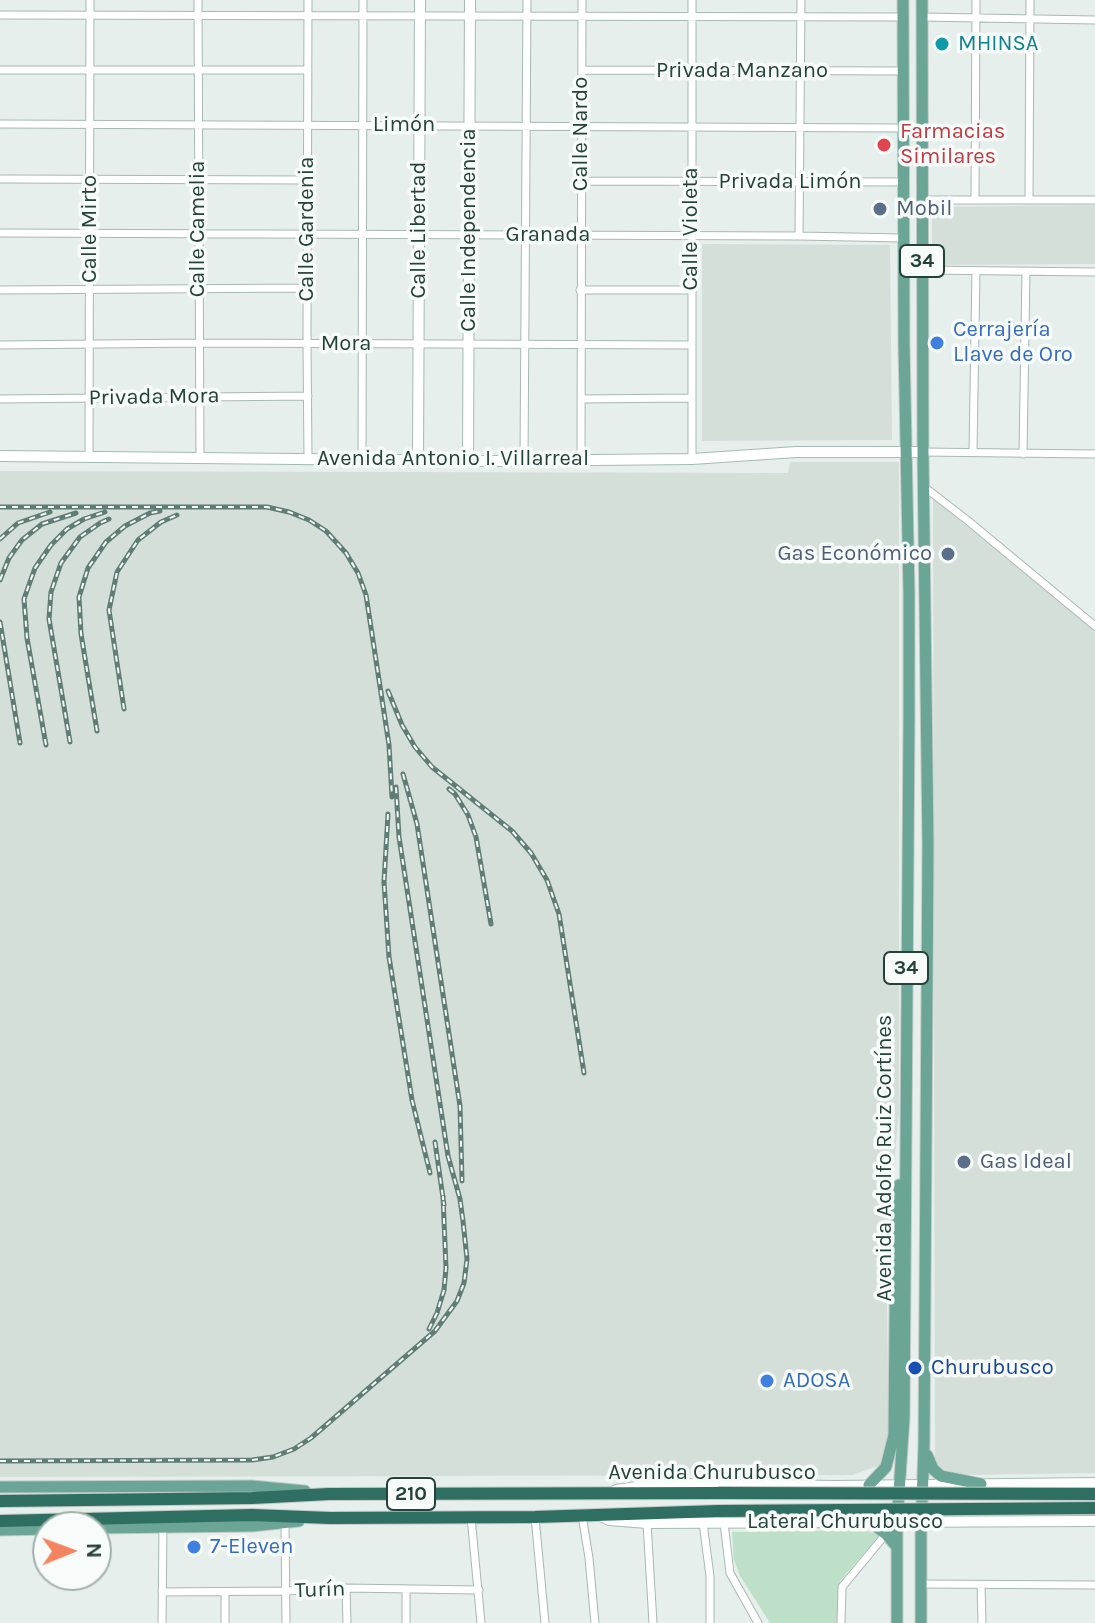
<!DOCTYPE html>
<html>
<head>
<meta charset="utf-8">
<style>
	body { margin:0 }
	#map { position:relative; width:1095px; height:1623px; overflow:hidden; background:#e6efeb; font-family:Karla,sans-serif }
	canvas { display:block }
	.north { position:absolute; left:32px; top:1511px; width:80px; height:80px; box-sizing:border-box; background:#f7fbf9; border:2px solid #a3b1ad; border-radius:50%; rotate:89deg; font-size:22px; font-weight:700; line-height:32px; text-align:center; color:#24423a }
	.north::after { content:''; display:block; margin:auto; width:28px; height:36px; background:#f4845f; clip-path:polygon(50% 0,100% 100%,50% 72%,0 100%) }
</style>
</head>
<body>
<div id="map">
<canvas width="1095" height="1623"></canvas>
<div class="north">N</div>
</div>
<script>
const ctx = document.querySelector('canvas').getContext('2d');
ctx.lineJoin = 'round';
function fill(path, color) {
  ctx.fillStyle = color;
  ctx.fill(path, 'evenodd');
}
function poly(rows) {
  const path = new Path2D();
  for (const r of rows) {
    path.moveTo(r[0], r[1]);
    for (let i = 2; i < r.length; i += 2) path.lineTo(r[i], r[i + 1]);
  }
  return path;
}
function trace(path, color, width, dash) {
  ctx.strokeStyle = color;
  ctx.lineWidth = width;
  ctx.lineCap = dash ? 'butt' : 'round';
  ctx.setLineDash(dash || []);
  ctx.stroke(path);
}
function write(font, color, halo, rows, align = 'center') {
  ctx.font = font + ' Karla,sans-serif';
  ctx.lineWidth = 7;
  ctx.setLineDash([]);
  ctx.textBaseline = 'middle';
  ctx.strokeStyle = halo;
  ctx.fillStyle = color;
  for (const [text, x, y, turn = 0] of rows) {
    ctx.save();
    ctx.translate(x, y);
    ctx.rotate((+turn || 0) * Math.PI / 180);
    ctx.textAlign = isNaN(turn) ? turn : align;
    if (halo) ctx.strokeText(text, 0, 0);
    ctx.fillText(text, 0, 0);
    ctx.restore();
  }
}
const built = poly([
	[1095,205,1095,264,932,265,932,207],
	[702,244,890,245,892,440,702,441],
	[790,462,899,462,899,1113,886,1243,889,1432,880,1465,853,1475,0,1477,0,471,788,473],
	[933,498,1095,631,1095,1473,962,1475,945,1470,935,1462]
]);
const green = poly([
	[864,1530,880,1535,840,1581,839,1623,770,1623,740,1576,734,1560,732,1532]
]);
const street = poly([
	[198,0,200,457],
	[692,0,692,459],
	[0,15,903,17],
	[922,17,1095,20],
	[0,70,308,70],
	[582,70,903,71],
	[0,124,903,128],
	[0,179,308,180],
	[580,181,903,182],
	[922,200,1095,200],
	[975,200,976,0],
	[1029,200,1030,0],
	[0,233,799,236,903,238],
	[799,236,801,0],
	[922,270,1095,272],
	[0,290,307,288],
	[580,290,692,290],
	[0,345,199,343,691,345],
	[0,399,308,396],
	[581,399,691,398],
	[923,452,1095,454],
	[973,452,976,271],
	[1023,454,1026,271],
	[89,458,90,0],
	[308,458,307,344,308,0],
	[362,459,363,0],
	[524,460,527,0],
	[581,460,582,0],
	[923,486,967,520,1095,626],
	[582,1515,589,1558,595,1623],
	[471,1517,481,1623],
	[535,1517,545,1623],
	[285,1522,286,1623],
	[647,1523,653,1623],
	[703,1523,710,1576,710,1623],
	[724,1523,730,1573,758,1623],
	[921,1584,1095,1585],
	[981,1585,982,1623],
	[346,1588,347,1623],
	[406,1590,406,1623],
	[162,1592,285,1591,346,1588,479,1590],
	[225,1592,225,1623],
	[162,1623,163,1526],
	[841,1623,842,1587,886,1534]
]);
const secondary = poly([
	[0,456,494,461,692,459,796,452,923,452],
	[418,460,420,0],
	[468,461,470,0],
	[616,1490,650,1485,697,1484,836,1486,1095,1483],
	[599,1515,609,1520,647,1523,1095,1521]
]);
const primary = poly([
	[927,1455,933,1469,941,1476,981,1484],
	[869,1485,886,1467,894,1435,896,1208,899,1185],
	[0,1487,252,1486,305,1491],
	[870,1522,886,1534,897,1547],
	[96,1528,252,1526,299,1521],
	[0,1530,48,1529],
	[897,1623,897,1522,904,1418,909,720,909,593,904,345,903,0],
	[921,1623,921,1530,924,1445,928,845,923,452,922,0]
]);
const highway = poly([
	[0,1501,252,1498,329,1494,718,1493],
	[0,1521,252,1515,330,1518,535,1517,719,1511]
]);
const rail = poly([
	[0,507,267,507,289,512,309,520,326,531,346,553,358,573,366,595,389,745,392,797],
	[0,539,18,523,50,512],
	[0,580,9,558,22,540,42,524,76,513],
	[0,622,20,743],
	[388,691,402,725,415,747,432,767,512,831,531,853,547,880,559,914,584,1073],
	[124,709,109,610,117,572,138,540,161,522,177,515],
	[97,731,81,634,79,597,88,568,106,542,125,526,150,513,160,511],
	[70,742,49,619,51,592,61,563,80,537,100,523,109,519],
	[46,745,27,638,24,599,35,568,51,545,67,529,84,519,105,512],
	[403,774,417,824,460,1106,462,1181],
	[449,789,455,794,468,815,476,837,491,924],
	[388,814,384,882,389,957,412,1100,430,1173],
	[435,1142,444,1205],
	[429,1329,437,1313,444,1290,446,1268,443,1196],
	[0,1461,252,1460,273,1457,294,1449,311,1438,435,1331,457,1301,464,1283,467,1259,463,1221,460,1199,448,1156,399,837,396,787]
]);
const highwayBridge = poly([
	[718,1493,1095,1494],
	[719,1511,1095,1508]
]);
const markers = [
	[942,44,8,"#0f9aa8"],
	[884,145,8,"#e0444e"],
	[880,209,8,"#5c6f8a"],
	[937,343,8,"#3f7fe0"],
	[948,554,8,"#5c6f8a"],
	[964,1162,8,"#5c6f8a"],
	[915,1368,8,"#1a4fb4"],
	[767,1381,8,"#3f7fe0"],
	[194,1547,8,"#3f7fe0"]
];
const shields = [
	[922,261,44],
	[906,968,44],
	[411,1494,48]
];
const shieldNames = [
	["34",922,261],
	["34",906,968],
	["210",411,1494]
];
const cultureNames = [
	["MHINSA",958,44]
];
const streetNames = [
	["Privada Manzano",742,71],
	["Limón",404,125],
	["Calle Nardo",581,134,-90],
	["Privada Limón",790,182],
	["Calle Mirto",90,229,-90],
	["Calle Camelia",198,229,-90],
	["Calle Gardenia",307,229,-90],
	["Calle Violeta",691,229,-90],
	["Calle Libertad",419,230,-90],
	["Calle Independencia",469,230,-90],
	["Granada",548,235],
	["Mora",346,344],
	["Privada Mora",154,397,-1],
	["Avenida Antonio I. Villarreal",453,459],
	["Avenida Adolfo Ruiz Cortínes",885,1158,-90],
	["Avenida Churubusco",712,1473],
	["Lateral Churubusco",845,1522],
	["Turín",320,1590,-2]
];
const healthNames = [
	["Farmacias",900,132],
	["Similares",900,157]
];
const serviceNames = [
	["Mobil",896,209],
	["Gas Económico",932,554,"right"],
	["Gas Ideal",980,1162]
];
const shopNames = [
	["Cerrajería",953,330],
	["Llave de Oro",953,355],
	["ADOSA",783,1381],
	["7-Eleven",210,1547]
];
const transitNames = [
	["Churubusco",931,1368]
];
fill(built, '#d4dfda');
fill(green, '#bfe0c8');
trace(street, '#a8b8b2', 9);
trace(secondary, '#a4bbb3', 12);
trace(primary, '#c2cac8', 13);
trace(highway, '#c2cac8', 14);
trace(street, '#fff', 7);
trace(secondary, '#fff', 10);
trace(primary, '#6aa596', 11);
trace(highway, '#2f6f62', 12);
trace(rail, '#5f7d75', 5);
trace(rail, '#f7fbf9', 2, [6]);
trace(highwayBridge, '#c2cac8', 14, []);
trace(highwayBridge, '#2f6f62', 12);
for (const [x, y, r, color] of markers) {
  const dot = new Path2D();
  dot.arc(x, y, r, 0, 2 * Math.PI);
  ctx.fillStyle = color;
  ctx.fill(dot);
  trace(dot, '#f7fbf9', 3);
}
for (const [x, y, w] of shields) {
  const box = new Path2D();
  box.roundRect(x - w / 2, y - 16, w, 32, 6);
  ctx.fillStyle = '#f7fbf9';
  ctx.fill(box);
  trace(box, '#24423a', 2);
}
write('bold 20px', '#24423a', null, shieldNames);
write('22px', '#0d838f', '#f7fbf9', cultureNames, 'left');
write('22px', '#24423a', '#f7fbf9', streetNames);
write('22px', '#be3a42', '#f7fbf9', healthNames, 'left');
write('22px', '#4e5e75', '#f7fbf9', serviceNames, 'left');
write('22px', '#366cbe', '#f7fbf9', shopNames, 'left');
write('22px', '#164399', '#f7fbf9', transitNames, 'left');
</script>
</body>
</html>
